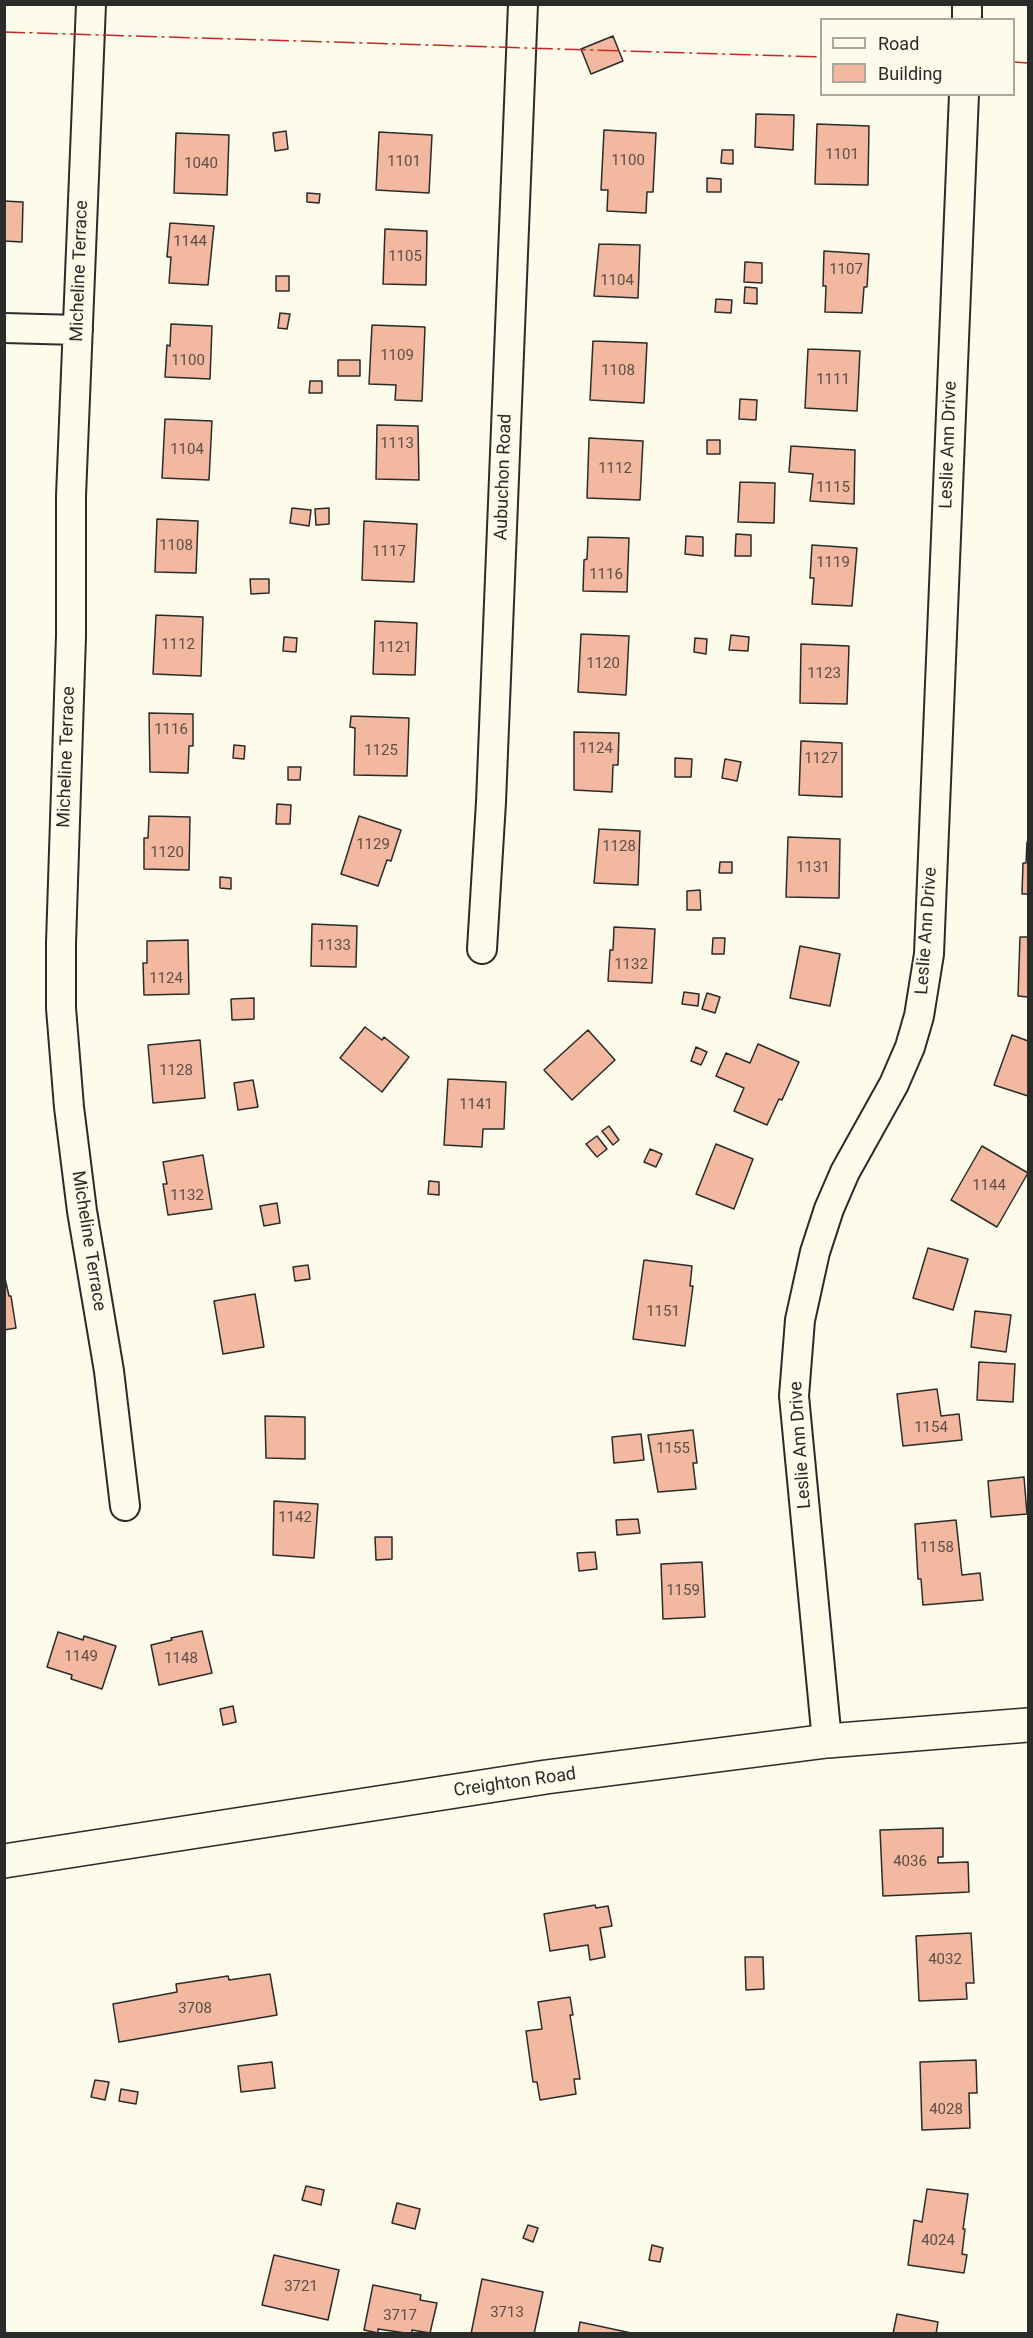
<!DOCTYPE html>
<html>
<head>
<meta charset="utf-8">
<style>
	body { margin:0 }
	#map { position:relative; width:1033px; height:2338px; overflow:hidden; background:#fdfbea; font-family:Roboto,sans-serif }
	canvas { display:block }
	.frame { position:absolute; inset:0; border:6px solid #2b2b2b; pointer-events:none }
	.legend { position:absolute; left:820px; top:18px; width:195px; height:78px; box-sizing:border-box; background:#fdfbea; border:2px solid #a9a89e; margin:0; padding:8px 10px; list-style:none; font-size:18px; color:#2b2b2b }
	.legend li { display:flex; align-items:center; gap:12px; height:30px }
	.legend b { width:30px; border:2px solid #a9a89e }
</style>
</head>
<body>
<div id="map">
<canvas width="1033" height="2338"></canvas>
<div class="frame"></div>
<ul class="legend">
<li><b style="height:8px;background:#fdfbea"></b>Road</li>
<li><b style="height:16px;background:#f2b8a0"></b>Building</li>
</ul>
</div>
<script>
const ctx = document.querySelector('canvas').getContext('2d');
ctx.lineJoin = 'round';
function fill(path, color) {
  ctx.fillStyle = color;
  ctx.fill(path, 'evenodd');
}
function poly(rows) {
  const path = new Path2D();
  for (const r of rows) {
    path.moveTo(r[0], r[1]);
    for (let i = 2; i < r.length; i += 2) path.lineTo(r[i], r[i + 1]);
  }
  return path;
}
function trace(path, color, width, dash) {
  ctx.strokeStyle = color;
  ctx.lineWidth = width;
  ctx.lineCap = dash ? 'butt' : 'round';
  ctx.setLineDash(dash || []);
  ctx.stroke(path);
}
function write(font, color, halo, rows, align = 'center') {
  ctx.font = font + ' Roboto,sans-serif';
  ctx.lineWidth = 4.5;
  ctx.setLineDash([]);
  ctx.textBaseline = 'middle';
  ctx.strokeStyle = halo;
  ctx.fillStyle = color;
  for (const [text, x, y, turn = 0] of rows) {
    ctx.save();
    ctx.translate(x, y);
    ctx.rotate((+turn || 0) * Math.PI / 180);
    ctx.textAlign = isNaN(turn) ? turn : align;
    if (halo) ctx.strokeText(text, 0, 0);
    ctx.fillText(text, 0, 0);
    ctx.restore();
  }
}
const building = poly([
	[613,36,623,61,591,74,581,49,613,36],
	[756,114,794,115,793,150,755,147,756,114],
	[817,124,869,126,868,185,815,184,817,124],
	[604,130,656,133,653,192,647,192,646,213,607,211,608,190,601,190,604,130],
	[286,131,288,149,275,151,273,133,286,131],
	[379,132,432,135,429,193,376,190,379,132],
	[176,133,229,135,227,195,174,193,176,133],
	[722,150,733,150,733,164,721,163,722,150],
	[707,178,721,179,721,192,707,192,707,178],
	[307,193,320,194,319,203,307,202,307,193],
	[4,201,23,202,22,242,4,241,4,201],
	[170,223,214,226,208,285,169,283,171,257,167,257,170,223],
	[385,229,427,231,426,285,383,284,385,229],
	[599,244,640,245,638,298,594,296,599,244],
	[824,251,869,254,867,287,864,287,862,313,825,312,826,286,823,286,824,251],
	[745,262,762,263,762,283,744,282,745,262],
	[276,276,289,276,289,291,276,291,276,276],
	[745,287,757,288,757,304,744,303,745,287],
	[716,299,732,300,731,313,715,312,716,299],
	[280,313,290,314,287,329,278,328,280,313],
	[171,324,212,326,210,379,165,377,167,345,170,346,171,324],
	[372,325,425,327,422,401,395,400,396,385,369,384,372,325],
	[593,341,647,343,644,403,590,400,593,341],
	[808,349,860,351,857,411,805,408,808,349],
	[338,360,360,360,360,376,338,376,338,360],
	[310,381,322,381,322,393,309,393,310,381],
	[740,399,757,400,756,420,739,419,740,399],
	[165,419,212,421,209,480,162,478,165,419],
	[377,425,418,426,419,480,376,479,377,425],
	[589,438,643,441,640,500,587,498,589,438],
	[707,440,720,440,720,454,707,454,707,440],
	[791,446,855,450,854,504,810,501,813,474,789,472,791,446],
	[740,482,775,483,774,523,738,522,740,482],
	[292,508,311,510,309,526,290,523,292,508],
	[329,508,329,524,316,525,315,509,329,508],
	[157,519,198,521,196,573,155,572,157,519],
	[364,521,417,524,414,582,362,580,364,521],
	[736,534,751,535,751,556,735,556,736,534],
	[686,536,703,537,703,556,685,554,686,536],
	[588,537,629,538,627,592,583,591,584,560,587,559,588,537],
	[812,545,857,548,852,606,812,604,814,578,810,578,812,545],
	[250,579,269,579,269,593,251,594,250,579],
	[156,615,203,617,201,676,153,674,156,615],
	[375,621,417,623,415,675,373,674,375,621],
	[581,634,629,636,626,695,578,692,581,634],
	[731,635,749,637,748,651,729,650,731,635],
	[284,637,297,638,296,652,283,651,284,637],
	[695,638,707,639,706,654,694,652,695,638],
	[801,644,849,646,847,704,800,703,801,644],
	[149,713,193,714,193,746,189,746,188,773,150,772,149,713],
	[351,716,409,718,407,776,354,775,355,728,350,727,351,716],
	[574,732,619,733,618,765,613,765,612,792,574,790,574,732],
	[801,741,842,743,842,797,799,795,801,741],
	[234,745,245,746,244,759,233,758,234,745],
	[675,758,692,759,691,777,675,777,675,758],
	[725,759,741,762,737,781,722,778,725,759],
	[288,767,301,767,300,780,288,780,288,767],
	[277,804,291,805,290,824,276,824,277,804],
	[149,816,190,817,189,870,144,869,144,838,148,838,149,816],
	[359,816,401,830,391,861,387,860,378,886,341,874,359,816],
	[599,829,640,831,638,885,594,883,599,829],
	[788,837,840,839,839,898,786,897,788,837],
	[1027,842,1028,842,1028,894,1022,894,1023,863,1026,863,1027,842],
	[720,862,732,862,732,873,719,873,720,862],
	[220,877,231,878,231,889,220,888,220,877],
	[700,890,701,910,687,910,687,891,700,890],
	[312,924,357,926,356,967,311,966,312,924],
	[614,927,655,929,652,983,608,981,610,950,613,950,614,927],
	[1020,937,1028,937,1028,997,1018,996,1020,937],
	[713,938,725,938,724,954,712,954,713,938],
	[188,940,189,994,144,995,143,963,147,963,147,941,188,940],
	[800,946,840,954,830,1006,790,998,800,946],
	[684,992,699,994,698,1006,682,1004,684,992],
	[707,993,720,997,715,1013,702,1009,707,993],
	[254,998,254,1019,232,1020,231,999,254,998],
	[365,1027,382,1040,384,1037,409,1057,382,1092,340,1058,365,1027],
	[588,1030,615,1060,572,1100,544,1070,588,1030],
	[1012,1035,1028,1041,1028,1096,994,1085,1012,1035],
	[200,1040,205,1098,153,1103,148,1045,200,1040],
	[758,1044,799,1062,782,1100,779,1099,767,1125,734,1111,744,1088,716,1076,726,1053,750,1063,758,1044],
	[696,1047,707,1052,701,1065,691,1061,696,1047],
	[448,1079,506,1082,504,1129,483,1129,482,1147,444,1145,448,1079],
	[253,1080,258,1107,238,1110,234,1083,253,1080],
	[609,1126,619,1140,613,1145,602,1131,609,1126],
	[597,1136,607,1149,597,1157,586,1144,597,1136],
	[716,1144,753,1159,734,1209,696,1194,716,1144],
	[982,1146,1028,1173,997,1227,951,1200,982,1146],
	[650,1149,662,1154,656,1167,644,1162,650,1149],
	[203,1155,212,1209,168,1215,163,1184,167,1184,163,1162,203,1155],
	[429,1181,439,1182,439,1195,428,1194,429,1181],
	[277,1203,280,1223,264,1226,260,1206,277,1203],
	[928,1248,968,1259,953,1310,913,1298,928,1248],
	[644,1260,692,1266,690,1286,693,1286,685,1346,633,1339,644,1260],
	[308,1265,310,1279,295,1281,293,1267,308,1265],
	[4,1274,9,1296,11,1296,16,1328,4,1330,4,1274],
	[255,1294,264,1347,223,1354,214,1301,255,1294],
	[975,1311,1011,1315,1006,1352,971,1347,975,1311],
	[979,1362,1015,1364,1013,1402,977,1400,979,1362],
	[937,1389,941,1416,959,1414,962,1440,903,1446,897,1394,937,1389],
	[265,1416,305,1417,305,1459,266,1458,265,1416],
	[693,1430,697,1463,693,1463,696,1489,658,1492,648,1435,693,1430],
	[641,1434,644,1460,614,1463,612,1437,641,1434],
	[1024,1477,1027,1514,991,1517,988,1481,1024,1477],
	[274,1501,318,1504,314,1558,273,1555,274,1501],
	[638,1519,640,1533,617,1535,616,1520,638,1519],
	[956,1520,962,1575,980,1573,983,1600,923,1605,921,1579,918,1579,915,1524,956,1520],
	[375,1537,392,1537,392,1559,376,1560,375,1537],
	[595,1552,597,1569,579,1571,577,1553,595,1552],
	[702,1562,705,1617,663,1619,661,1564,702,1562],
	[202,1631,212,1673,159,1685,151,1645,172,1640,171,1638,202,1631],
	[58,1632,83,1640,84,1636,116,1646,102,1689,71,1679,72,1675,47,1667,58,1632],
	[233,1706,236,1722,223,1725,220,1709,233,1706],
	[943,1828,943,1857,938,1857,938,1863,968,1862,969,1892,883,1896,880,1830,943,1828],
	[595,1905,596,1908,608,1906,612,1926,600,1928,605,1957,590,1960,588,1945,550,1951,544,1914,595,1905],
	[971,1933,974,1983,966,1983,967,1999,919,2001,916,1936,971,1933],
	[745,1957,763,1957,764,1989,746,1990,745,1957],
	[270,1974,277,2015,119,2042,113,2004,177,1992,176,1984,228,1976,229,1980,270,1974],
	[570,1997,573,2015,570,2015,580,2079,574,2079,576,2094,540,2100,537,2082,533,2082,526,2031,542,2029,538,2002,570,1997],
	[976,2060,977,2093,969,2093,970,2128,922,2130,920,2062,976,2060],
	[272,2062,275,2088,241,2092,238,2066,272,2062],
	[95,2080,109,2082,105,2100,91,2097,95,2080],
	[121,2089,138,2092,136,2104,119,2101,121,2089],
	[306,2186,324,2190,321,2205,302,2200,306,2186],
	[927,2189,968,2194,963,2229,965,2229,962,2254,967,2255,964,2273,908,2265,914,2220,922,2222,927,2189],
	[397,2203,420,2209,415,2229,392,2223,397,2203],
	[528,2225,538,2228,533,2242,523,2238,528,2225],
	[652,2245,663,2248,660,2262,649,2260,652,2245],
	[274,2255,339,2270,328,2320,262,2305,274,2255],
	[482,2279,543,2292,534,2334,471,2334,482,2279],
	[373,2285,421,2295,420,2300,437,2303,430,2333,412,2330,412,2334,378,2329,378,2333,364,2330,373,2285],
	[897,2314,938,2322,936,2334,893,2334,897,2314],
	[580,2322,636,2334,578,2334,580,2322]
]);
const minor = poly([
	[91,4,71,496,71,636,61,943,61,1008,69,1107,82,1211,109,1371,125,1506],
	[967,20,967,4],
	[4,328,78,330],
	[482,949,491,802,523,4],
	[827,1741,794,1396,800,1320,815,1252,829,1209,845,1172,894,1084,910,1047,919,1016,929,954,964,94]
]);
const secondary = poly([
	[4,1861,546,1777,827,1741,1028,1725]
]);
const power = poly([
	[4,32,822,57],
	[1014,62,1028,63]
]);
const numberNames = [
	["1101",842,155],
	["1100",628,161],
	["1101",404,162],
	["1040",201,164],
	["1144",190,242],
	["1105",405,257],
	["1107",846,270],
	["1104",617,281],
	["1109",397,356],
	["1100",188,361],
	["1108",618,371],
	["1111",833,380],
	["1113",397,444],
	["1104",187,450],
	["1112",615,469],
	["1115",833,488],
	["1108",176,546],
	["1117",389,552],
	["1119",833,563],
	["1116",606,575],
	["1112",178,645],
	["1121",395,648],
	["1120",603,664],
	["1123",824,674],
	["1116",171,730],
	["1124",596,749],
	["1125",381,751],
	["1127",821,759],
	["1129",373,845],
	["1128",619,847],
	["1120",167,853],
	["1131",813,868],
	["1133",334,946],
	["1132",631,965],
	["1124",166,979],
	["1128",176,1071],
	["1141",476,1105],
	["1144",989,1186],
	["1132",187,1196],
	["1151",663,1312],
	["1154",931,1428],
	["1155",673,1449],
	["1142",295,1518],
	["1158",937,1548],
	["1159",683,1591],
	["1149",81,1657],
	["1148",181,1659],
	["4036",910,1862],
	["4032",945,1960],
	["3708",195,2009],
	["4028",946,2110],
	["4024",938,2241],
	["3721",301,2287],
	["3713",507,2313],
	["3717",400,2316]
];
const streetNames = [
	["Micheline Terrace",80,271,-88],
	["Leslie Ann Drive",949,445,-88],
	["Aubuchon Road",504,477,-88],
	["Micheline Terrace",67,757,-88],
	["Leslie Ann Drive",927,931,-86],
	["Micheline Terrace",88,1241,81],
	["Leslie Ann Drive",801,1445,-94],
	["Creighton Road",515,1783,-8]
];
fill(building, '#f2b8a0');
trace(building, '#2b2b2b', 1.5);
trace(minor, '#2b2b2b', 32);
trace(secondary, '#2b2b2b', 36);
trace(minor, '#fdfbea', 28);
trace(secondary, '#fdfbea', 33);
trace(power, '#c62828', 1.5, [21, 4.5, 3, 4.5]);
write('15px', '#5d4e48', null, numberNames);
write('18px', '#2b2b2b', '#fdfbea', streetNames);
</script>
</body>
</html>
